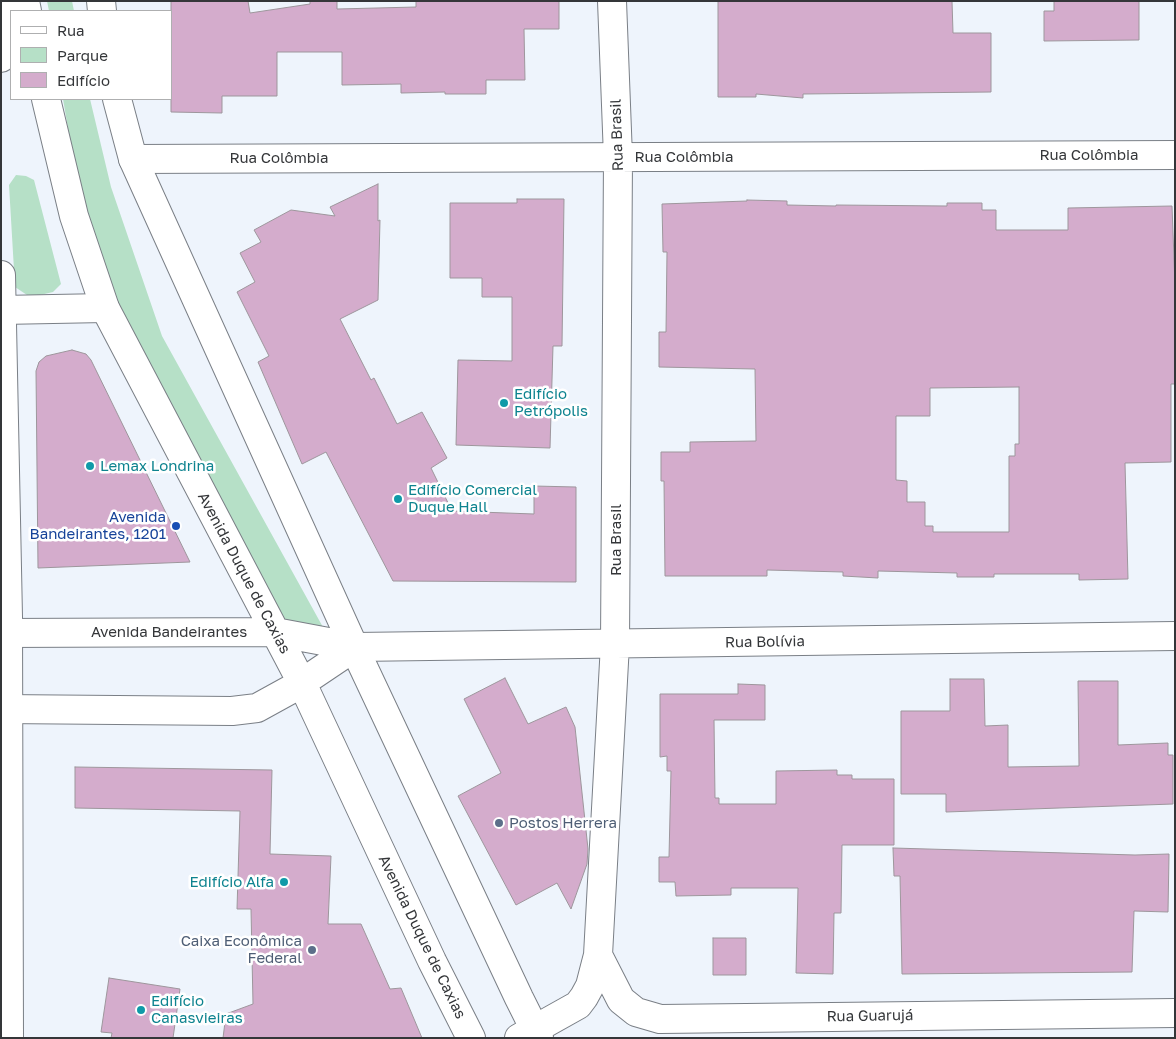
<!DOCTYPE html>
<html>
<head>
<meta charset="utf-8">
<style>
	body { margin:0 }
	#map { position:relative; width:1176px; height:1039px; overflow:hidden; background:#eef4fc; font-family:"Golos Text",sans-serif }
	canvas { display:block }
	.frame { position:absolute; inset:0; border:2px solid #343639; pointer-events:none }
	.legend { position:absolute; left:10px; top:10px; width:162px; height:90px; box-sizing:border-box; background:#fff; border:1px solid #aeafb0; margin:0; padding:6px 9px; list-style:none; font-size:15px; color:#343639 }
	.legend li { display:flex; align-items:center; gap:10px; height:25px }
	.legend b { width:25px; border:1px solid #aeafb0 }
</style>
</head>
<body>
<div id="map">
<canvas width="1176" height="1039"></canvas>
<div class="frame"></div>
<ul class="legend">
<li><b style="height:6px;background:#fff"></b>Rua</li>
<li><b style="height:14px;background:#b6e0c7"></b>Parque</li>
<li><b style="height:14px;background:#d4accc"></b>Edifício</li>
</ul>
</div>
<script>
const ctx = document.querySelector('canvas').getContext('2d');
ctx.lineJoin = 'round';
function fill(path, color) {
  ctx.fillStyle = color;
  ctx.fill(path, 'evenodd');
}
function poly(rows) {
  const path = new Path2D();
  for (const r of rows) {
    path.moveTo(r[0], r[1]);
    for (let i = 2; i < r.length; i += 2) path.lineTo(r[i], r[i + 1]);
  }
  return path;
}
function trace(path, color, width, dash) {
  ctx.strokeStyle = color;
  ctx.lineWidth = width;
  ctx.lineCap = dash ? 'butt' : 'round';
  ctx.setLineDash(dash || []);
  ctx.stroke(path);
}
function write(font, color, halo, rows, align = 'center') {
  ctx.font = font + ' "Golos Text",sans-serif';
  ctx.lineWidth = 5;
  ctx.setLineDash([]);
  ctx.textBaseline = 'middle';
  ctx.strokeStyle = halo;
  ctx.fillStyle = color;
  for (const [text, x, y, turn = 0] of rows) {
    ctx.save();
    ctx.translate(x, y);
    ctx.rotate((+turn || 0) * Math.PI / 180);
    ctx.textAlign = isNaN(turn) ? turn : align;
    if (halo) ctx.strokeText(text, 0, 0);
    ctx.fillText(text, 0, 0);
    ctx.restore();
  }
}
const green = poly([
	[47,1,72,1,74,11,49,11],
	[63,99,90,99,111,187,162,336,324,629,279,623,104,274,72,152],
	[16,175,26,176,34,180,61,284,53,292,40,295,27,295,15,287,9,185]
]);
const building = poly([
	[171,1,248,1,250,13,310,4,310,1,337,1,337,9,416,7,416,1,559,1,559,29,524,29,525,80,486,80,486,94,445,94,445,92,401,93,401,84,342,85,342,52,277,52,277,96,222,96,222,113,171,112,171,1],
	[718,1,952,1,953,33,991,33,991,92,803,94,803,98,756,94,756,97,718,97,718,1],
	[1054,1,1139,1,1139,40,1044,41,1044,11,1054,11,1054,1],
	[378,184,378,221,380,220,378,300,340,319,371,380,374,378,397,424,422,412,447,458,431,468,452,511,534,514,534,486,576,487,576,582,393,581,326,452,302,464,258,362,269,356,237,292,255,282,240,253,261,242,254,230,291,210,335,216,330,207,378,184],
	[517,199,564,199,562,346,553,346,550,448,456,445,458,360,512,361,512,297,482,297,482,278,450,278,450,203,517,203,517,199],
	[747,200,787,201,787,205,836,206,836,205,947,206,947,203,982,203,982,210,996,210,996,230,1068,230,1068,208,1172,206,1175,285,1175,384,1171,384,1171,462,1125,463,1128,579,1079,580,1079,574,994,574,994,577,957,577,957,573,878,571,878,578,843,576,843,572,767,570,767,576,665,576,664,481,661,481,661,452,690,452,690,442,756,441,755,369,659,367,659,332,666,332,667,252,663,252,662,204,747,201,747,200],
	[1019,387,1019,444,1015,444,1015,456,1009,456,1009,532,933,532,933,526,925,526,925,502,907,502,907,481,896,480,896,416,930,416,930,388,1019,387],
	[72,350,86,354,91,360,190,562,38,568,36,371,39,362,46,356,72,350],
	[505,678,528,724,566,707,575,727,588,849,587,864,571,909,557,883,516,905,458,796,501,773,464,699,505,678],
	[950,679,984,679,985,726,1008,725,1008,767,1079,766,1078,681,1118,681,1118,745,1168,743,1168,755,1173,755,1173,804,946,812,946,794,901,794,901,711,950,711,950,679],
	[738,684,765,685,765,720,714,720,715,798,719,798,719,804,776,804,776,771,837,770,837,775,852,775,852,779,894,779,894,845,842,845,841,913,834,913,833,974,796,973,798,888,731,888,731,895,676,896,675,882,659,882,659,857,669,857,671,771,667,771,667,756,660,757,660,694,738,694,738,684],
	[75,767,272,770,270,854,331,856,328,924,361,924,390,989,401,988,422,1038,223,1038,226,1014,253,1004,251,909,237,909,240,811,75,808,75,767],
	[893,848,1135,855,1169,854,1168,912,1134,911,1132,972,902,974,900,876,894,876,893,848],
	[713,938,746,938,746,975,713,975,713,938],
	[109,978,180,989,173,1038,111,1038,112,1033,101,1032,109,978]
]);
const minor = poly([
	[1,58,7,13,11,1],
	[133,159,1175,155],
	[1,275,8,617,9,1038],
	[1,310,105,308],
	[355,647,1175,636],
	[598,955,621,1000,636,1012,660,1019,1175,1013],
	[519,1038,578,1005,584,997,590,986,598,955,615,644,618,157,612,1]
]);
const major = poly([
	[25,1,27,11],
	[101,1,102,11],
	[46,99,74,216,105,308,302,683,432,961,471,1038],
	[117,99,133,159,359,658,519,998,539,1038],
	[1,633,275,632,355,647],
	[1,709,232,711,257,708,297,686,355,647]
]);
const markers = [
	[504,403,5,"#0f9aa8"],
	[90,466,5,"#0f9aa8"],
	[398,499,5,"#0f9aa8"],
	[176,526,5,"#1a4fb4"],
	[499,823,5,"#5c6f8a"],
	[284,882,5,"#0f9aa8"],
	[312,950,5,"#5c6f8a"],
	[141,1010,5,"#0f9aa8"]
];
const streetNames = [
	["Rua Brasil",617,135,-92],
	["Rua Colômbia",1089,155],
	["Rua Colômbia",684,157],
	["Rua Colômbia",279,158],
	["Rua Brasil",616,540,-90],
	["Avenida Duque de Caxias",244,573,62],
	["Avenida Bandeirantes",169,632],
	["Rua Bolívia",765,642,-1],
	["Avenida Duque de Caxias",422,937,64],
	["Rua Guarujá",870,1016,-1]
];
const cultureNames = [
	["Edifício",514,394],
	["Petrópolis",514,411],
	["Lemax Londrina",100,466],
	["Edifício Comercial",408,490],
	["Duque Hall",408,507],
	["Edifício Alfa",274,882,"right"],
	["Edifício",151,1001],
	["Canasvieiras",151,1018]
];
const transitNames = [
	["Avenida",166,517],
	["Bandeirantes, 1201",166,534]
];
const serviceNames = [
	["Postos Herrera",509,823],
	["Caixa Econômica",302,941,"right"],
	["Federal",302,958,"right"]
];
fill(green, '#b6e0c7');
fill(building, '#d4accc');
trace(building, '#9d969c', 1);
trace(minor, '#7a7f86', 30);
trace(major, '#7a7f86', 30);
trace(minor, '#fff', 28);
trace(major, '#fff', 28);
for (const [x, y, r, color] of markers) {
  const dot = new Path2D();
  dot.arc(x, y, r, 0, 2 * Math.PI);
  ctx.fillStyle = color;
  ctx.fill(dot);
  trace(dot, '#fff', 2);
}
write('15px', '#343639', '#fff', streetNames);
write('15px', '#0d838f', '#fff', cultureNames, 'left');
write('15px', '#164399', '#fff', transitNames, 'right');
write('15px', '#4e5e75', '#fff', serviceNames, 'left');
</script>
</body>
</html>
